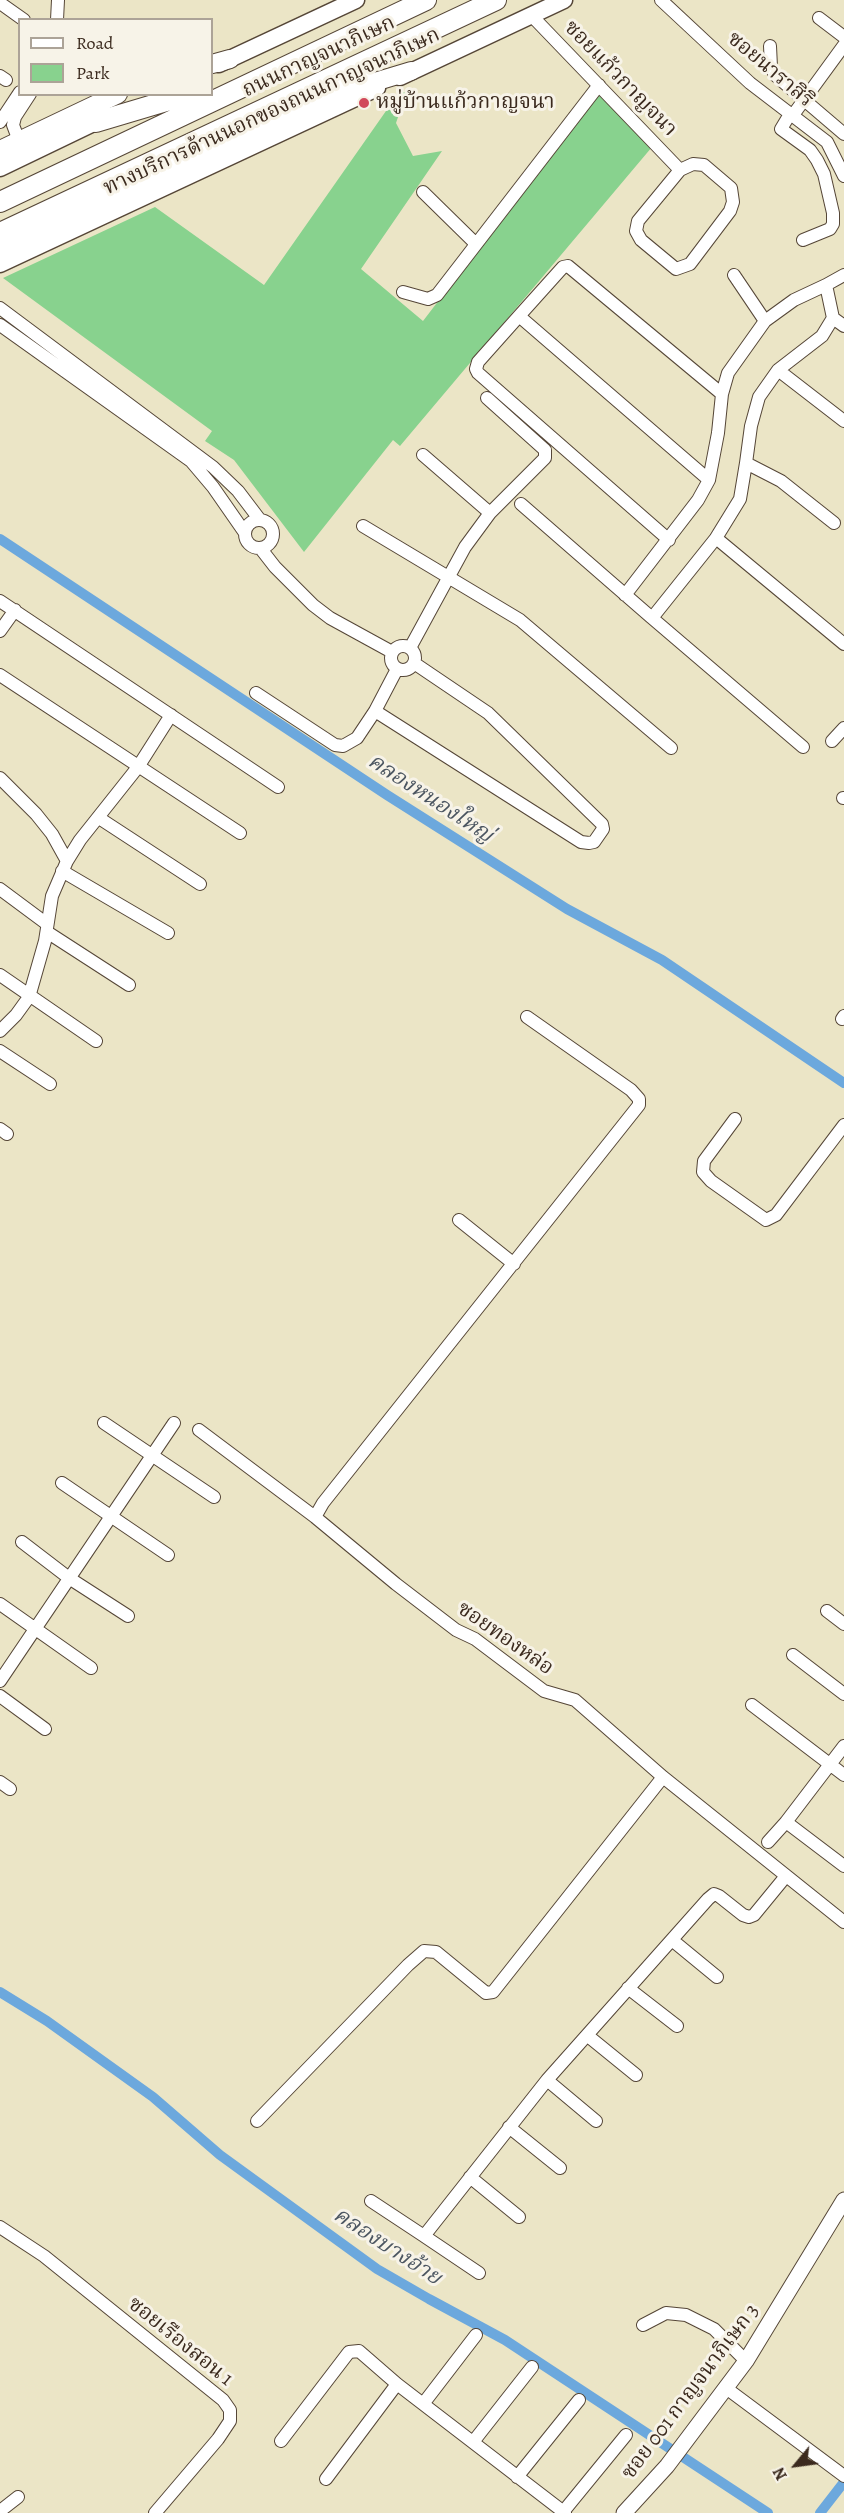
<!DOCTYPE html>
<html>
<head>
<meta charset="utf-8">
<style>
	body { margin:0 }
	#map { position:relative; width:844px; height:2513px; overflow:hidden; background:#ebe5c6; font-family:Alegreya,serif }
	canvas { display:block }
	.legend { position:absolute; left:18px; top:18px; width:195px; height:78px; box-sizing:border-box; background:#f7f3e8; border:2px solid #aca397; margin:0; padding:8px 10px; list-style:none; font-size:18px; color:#3b2a1e }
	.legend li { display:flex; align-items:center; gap:12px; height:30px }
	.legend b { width:30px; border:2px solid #aca397 }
	.north { position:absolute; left:766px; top:2435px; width:60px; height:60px; -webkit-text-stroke:4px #f7f3e8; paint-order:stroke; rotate:241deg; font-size:16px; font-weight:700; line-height:24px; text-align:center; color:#3b2a1e }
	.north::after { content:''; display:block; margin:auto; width:21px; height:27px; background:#3b2a1e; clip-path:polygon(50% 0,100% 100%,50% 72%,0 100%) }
</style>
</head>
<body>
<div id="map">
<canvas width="844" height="2513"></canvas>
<ul class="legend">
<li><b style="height:8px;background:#fff"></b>Road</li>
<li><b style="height:16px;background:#88d28e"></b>Park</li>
</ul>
<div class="north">N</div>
</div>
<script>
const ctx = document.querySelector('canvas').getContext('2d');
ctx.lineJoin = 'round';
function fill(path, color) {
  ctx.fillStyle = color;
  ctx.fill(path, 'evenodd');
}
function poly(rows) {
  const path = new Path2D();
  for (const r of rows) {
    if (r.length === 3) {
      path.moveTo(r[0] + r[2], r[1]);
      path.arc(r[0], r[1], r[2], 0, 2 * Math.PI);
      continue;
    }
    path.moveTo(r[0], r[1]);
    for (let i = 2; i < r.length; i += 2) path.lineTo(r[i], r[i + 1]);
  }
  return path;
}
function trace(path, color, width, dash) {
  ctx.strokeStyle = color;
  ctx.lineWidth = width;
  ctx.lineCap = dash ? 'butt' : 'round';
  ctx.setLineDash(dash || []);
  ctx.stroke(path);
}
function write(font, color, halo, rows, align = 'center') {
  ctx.font = font + ' Alegreya,"Noto Serif Thai",serif';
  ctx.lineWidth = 6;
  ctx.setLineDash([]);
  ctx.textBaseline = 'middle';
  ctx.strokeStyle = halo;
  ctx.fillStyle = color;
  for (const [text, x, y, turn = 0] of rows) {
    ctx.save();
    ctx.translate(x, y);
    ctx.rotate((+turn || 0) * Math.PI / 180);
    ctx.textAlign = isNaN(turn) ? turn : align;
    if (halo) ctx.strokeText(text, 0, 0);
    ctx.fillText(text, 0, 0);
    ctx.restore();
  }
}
const green = poly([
	[400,91,406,93,396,123,413,156,442,151,361,269,423,321,598,93,652,147,400,446,393,440,304,552,234,460,205,441,212,431,3,278,155,207,264,285]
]);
const canal = poly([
	[0,539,387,795,567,909,662,960,844,1083],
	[0,1992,47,2021,153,2097,220,2155,377,2269,429,2299,505,2340,768,2513],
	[820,2513,844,2482]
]);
const minor = poly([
	[661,0,750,83,827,142,844,176],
	[0,3,24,20],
	[531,15,680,170,638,221,636,231,641,240,676,269,690,264,730,211,733,202,731,188,704,165,693,164,680,170],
	[819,18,844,37],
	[57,20,58,0],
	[770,46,771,67,775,75,844,134],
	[0,76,6,80],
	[790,114,781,129,810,150,817,160,824,174,833,213,833,224,830,229,803,240],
	[793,115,844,45],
	[0,122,20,92],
	[19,141,13,125,15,117,30,94],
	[423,192,476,244],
	[734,275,765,321],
	[844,275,826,285,833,318,844,326],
	[403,292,428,299,437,295,599,85],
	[0,308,213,467,238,491,260,520],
	[519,316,478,362,476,369,478,373,669,540],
	[833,318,822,336,778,370,759,397,751,426,746,463,781,481,834,523],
	[0,325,191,461,213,487,245,533],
	[778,370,844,421],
	[423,455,490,513],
	[746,463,740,499,716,538,844,644],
	[709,480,718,433,722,394],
	[521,504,652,618],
	[259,534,14],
	[363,526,520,620,671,748],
	[716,538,652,618,803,747],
	[261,549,275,567,313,605,330,618,392,652],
	[625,595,698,500,709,480,519,316,563,267,568,266,722,394,728,373,765,321,794,300,826,285],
	[0,601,278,787],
	[0,631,15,610],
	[403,658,12],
	[410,648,465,547,490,513,545,458,545,450,487,398],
	[397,669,375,711,581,842,589,843,594,842,603,829,602,824,488,713,414,663],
	[0,675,240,833],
	[256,693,335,745,343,746,357,738,375,711],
	[832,741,844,728],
	[0,778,36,814,52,834,67,861,52,896,45,941,29,997,16,1015,0,1031],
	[843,798,844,798],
	[99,818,200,884],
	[67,861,80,840,138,767,171,715],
	[62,871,168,933],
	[0,889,47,924],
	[47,932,129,985],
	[0,975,96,1041],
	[842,1019,844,1016],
	[0,1051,50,1084],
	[735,1119,704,1161,703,1172,711,1181,766,1220,776,1215,844,1125],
	[0,1129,7,1134],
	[459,1220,514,1264],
	[104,1423,214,1497],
	[199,1430,315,1517,396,1584,456,1630,475,1639,544,1691,575,1700,663,1777,844,1922],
	[62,1483,168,1555],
	[315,1517,323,1503,639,1105,639,1099,631,1090,527,1017],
	[22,1542,69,1578,128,1616],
	[0,1604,91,1668],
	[827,1611,844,1624],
	[793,1655,844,1694],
	[0,1681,174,1423],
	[0,1696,45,1729],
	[752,1705,844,1775],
	[0,1782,10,1789],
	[786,1822,844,1866],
	[768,1842,786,1822,844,1746],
	[672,1940,717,1977],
	[628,1988,677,2026],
	[588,2036,636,2075],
	[547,2080,596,2121],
	[257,2121,408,1965,424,1951,436,1952,486,1993,493,1992,663,1777],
	[509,2127,560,2168],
	[470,2177,519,2217],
	[371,2201,424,2236],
	[0,2227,44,2256,223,2400,230,2410,230,2421,218,2439,155,2513],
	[479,2273,424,2236,547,2080,708,1899,714,1894,719,1896,743,1915,749,1917,754,1915,786,1876],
	[643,2325,666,2313,686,2315,714,2329,746,2361],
	[726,2388,844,2476],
	[423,2404,476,2335],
	[281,2441,349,2352,359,2351,397,2384,565,2513],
	[473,2442,532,2367],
	[517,2477,579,2400],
	[326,2479,397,2384],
	[0,2511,18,2497],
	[563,2512,626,2435]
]);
const tertiary = poly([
	[624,2513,667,2466,746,2361,844,2200]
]);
const secondary = poly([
	[219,64,356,0],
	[400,77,564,0],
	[0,168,108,116],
	[0,264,377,88]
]);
const primary = poly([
	[212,64,230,59],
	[338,93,411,71],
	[0,150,118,94],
	[0,249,322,98,366,68]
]);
const trunk = poly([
	[96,122,190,94],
	[0,202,426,0],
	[0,233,496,0]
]);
const markers = [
	[364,103,6,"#d1495b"]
];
const streetNames = [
	["ถนนกาญจนาภิเษก",319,57,-25],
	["ซอยนาราสิริ",770,70,40],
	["ซอยแก้วกาญจนา",620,79,46],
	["ทางบริการด้านนอกของถนนกาญจนาภิเษก",272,112,-25],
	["ซอยทองหล่อ",505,1639,35],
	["ซอยเรืองสอน 1",180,2342,39],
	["ซอย 001 กาญจนาภิเษก 3",691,2392,-53]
];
const poiNames = [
	["หมู่บ้านแก้วกาญจนา",376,103]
];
const waterNames = [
	["คลองหนองใหญ่",430,799,33],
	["คลองบางอ้าย",387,2247,33]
];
fill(green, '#88d28e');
trace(canal, '#6ca8dd', 10);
trace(minor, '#554637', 14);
trace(tertiary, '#554637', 17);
trace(secondary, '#554637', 19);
trace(primary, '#554637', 20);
trace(trunk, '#554637', 22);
trace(minor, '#fff', 12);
trace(tertiary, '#fff', 15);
trace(secondary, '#fff', 16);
trace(primary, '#fff', 18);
trace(trunk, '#fff', 20);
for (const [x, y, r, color] of markers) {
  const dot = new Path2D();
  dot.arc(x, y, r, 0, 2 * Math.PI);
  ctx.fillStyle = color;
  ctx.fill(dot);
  trace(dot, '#f7f3e8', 2);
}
write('21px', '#3b2a1e', '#f7f3e8', streetNames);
write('21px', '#3b2a1e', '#f7f3e8', poiNames, 'left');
write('italic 22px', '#4c5661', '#f7f3e8', waterNames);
</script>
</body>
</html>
